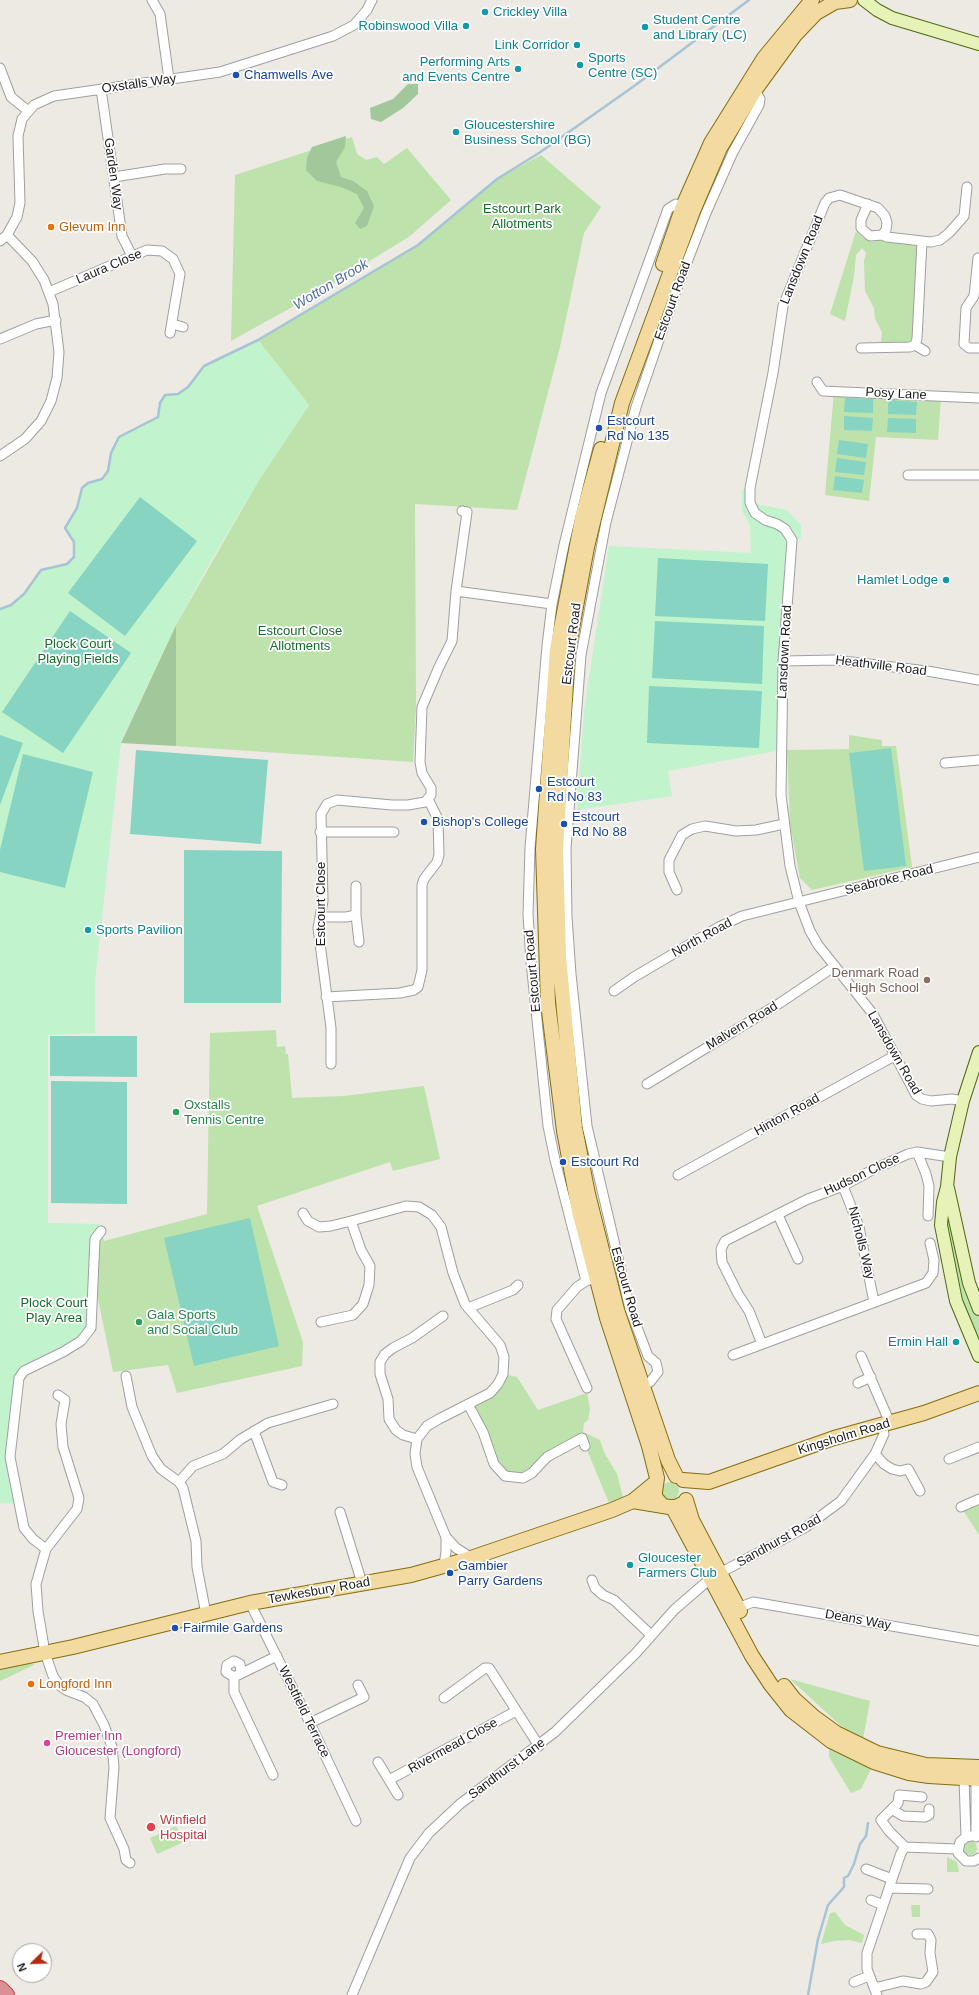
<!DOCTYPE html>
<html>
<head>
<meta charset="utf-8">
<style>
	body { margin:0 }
	#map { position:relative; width:979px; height:1995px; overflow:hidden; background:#eceae2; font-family:Arial,sans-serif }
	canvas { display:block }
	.north { position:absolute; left:12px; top:1943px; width:40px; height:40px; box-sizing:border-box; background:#fff; border:1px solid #a4a4a4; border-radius:50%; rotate:247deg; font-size:11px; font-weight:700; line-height:16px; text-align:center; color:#1b1b1b }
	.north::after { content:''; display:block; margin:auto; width:14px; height:18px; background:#b32a13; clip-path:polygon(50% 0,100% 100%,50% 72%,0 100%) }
</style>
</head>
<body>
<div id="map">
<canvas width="979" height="1995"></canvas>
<div class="north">N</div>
</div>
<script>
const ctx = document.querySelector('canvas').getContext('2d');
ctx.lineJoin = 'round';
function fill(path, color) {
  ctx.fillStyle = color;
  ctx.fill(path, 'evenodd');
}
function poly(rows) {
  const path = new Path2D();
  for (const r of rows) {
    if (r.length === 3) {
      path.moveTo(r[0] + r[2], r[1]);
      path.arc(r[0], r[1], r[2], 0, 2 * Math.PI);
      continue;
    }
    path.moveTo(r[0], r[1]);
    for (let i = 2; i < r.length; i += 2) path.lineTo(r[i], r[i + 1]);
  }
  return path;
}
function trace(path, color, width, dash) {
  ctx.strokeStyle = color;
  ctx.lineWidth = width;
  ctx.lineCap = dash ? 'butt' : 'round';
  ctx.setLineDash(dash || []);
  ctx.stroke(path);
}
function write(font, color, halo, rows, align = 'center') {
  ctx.font = font + ' Arial,sans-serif';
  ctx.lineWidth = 3.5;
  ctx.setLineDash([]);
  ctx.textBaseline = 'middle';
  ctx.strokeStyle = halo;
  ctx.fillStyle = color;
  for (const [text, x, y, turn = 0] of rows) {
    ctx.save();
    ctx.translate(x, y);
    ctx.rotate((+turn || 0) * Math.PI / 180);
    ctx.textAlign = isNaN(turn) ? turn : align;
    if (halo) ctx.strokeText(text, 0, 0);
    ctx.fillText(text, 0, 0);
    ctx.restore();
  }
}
const grass = poly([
	[352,137,357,154,366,160,377,157,384,164,407,148,451,200,410,236,321,291,231,341,235,175],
	[541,155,601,207,584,233,560,347,517,510,415,504,416,707,413,762,176,746,176,625,259,480,309,405,258,340,418,245,497,179],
	[856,231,862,237,872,242,881,240,909,242,915,244,917,247,914,338,910,343,881,342,882,332,875,319,874,308,865,291,864,261,866,253,862,248,856,255,854,276,845,321,830,314],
	[834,391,941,396,938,440,876,437,869,501,825,495],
	[849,735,882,740,882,746,896,746,912,867,812,890,800,878,790,824,787,750,849,749],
	[276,1030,277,1047,285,1046,286,1054,288,1054,292,1098,344,1096,424,1086,440,1159,393,1171,390,1162,257,1206,303,1342,302,1366,177,1393,168,1365,113,1372,94,1279,95,1239,101,1231,104,1241,207,1214,210,1033],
	[943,1202,955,1223,979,1309,979,1356,956,1301],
	[503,1374,517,1377,538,1410,587,1393,590,1409,588,1420,584,1423,583,1432,600,1440,604,1452,617,1474,625,1505,612,1510,582,1438,523,1478,501,1473,468,1404,490,1393],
	[670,1491,9],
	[979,1499,979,1535,961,1507],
	[0,1663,33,1664,34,1665,0,1681],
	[790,1679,870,1701,863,1739,841,1726],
	[829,1749,871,1769,861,1789,851,1793,829,1757],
	[176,1826,184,1842,157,1854,150,1838],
	[970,1848,7],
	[947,1857,957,1862,959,1872,947,1872],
	[911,1905,920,1905,920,1917,912,1917],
	[835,1912,845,1925,864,1935,862,1943,849,1940,834,1941,821,1944,830,1913]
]);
const forest = poly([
	[408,84,418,84,418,94,403,108,381,122,371,119,370,108,393,99],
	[346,136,345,147,336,162,341,177,353,181,367,191,374,206,367,226,360,229,355,223,364,208,357,194,341,187,317,181,306,170,307,158,312,147],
	[176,625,176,746,121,743]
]);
const park = poly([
	[258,340,309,405,259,480,208,566,176,625,121,742,95,981,95,1033,48,1035,48,1223,99,1224,101,1231,95,1239,91,1328,81,1341,24,1371,10,1457,19,1504,0,1503,0,609,11,605,24,594,41,570,67,564,74,557,74,542,65,528,77,508,82,488,88,483,102,479,108,471,111,453,119,437,158,417,160,403,165,395,178,394,188,387,204,366],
	[750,488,750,503,787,510,801,525,801,538,792,541,781,750,668,771,672,796,577,810,584,711,609,546,751,553,750,525,742,511,742,490]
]);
const pitch = poly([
	[845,398,873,399,873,413,844,412],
	[888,400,917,402,916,415,888,414],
	[844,416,873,418,872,431,844,430],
	[888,418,916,419,916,433,887,432],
	[839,440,868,444,866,458,837,454],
	[837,458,866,462,864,475,835,472],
	[835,476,864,480,862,493,833,490],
	[140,497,197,541,125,636,68,593],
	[658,558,768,564,765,621,655,616],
	[70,611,131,653,63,753,2,712],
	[655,621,764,626,762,684,652,678],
	[649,686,762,691,759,748,647,743],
	[0,735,23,743,0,805],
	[891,748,906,866,864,871,849,753],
	[136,750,268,760,261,844,130,834],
	[23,754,93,772,65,888,0,872,0,850],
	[184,850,282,851,281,1003,184,1003],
	[50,1036,137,1036,137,1077,50,1076],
	[51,1081,127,1082,127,1204,51,1203],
	[250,1218,279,1346,194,1366,164,1238]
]);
const stream = poly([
	[0,609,11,605,24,594,41,570,67,564,74,557,74,542,65,528,77,508,82,488,88,483,102,479,108,471,111,453,119,437,158,417,160,403,165,395,178,394,188,387,204,366,258,340,418,245,497,179,539,153,637,84,749,0],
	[808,1995,818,1939,828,1905,844,1887,844,1878,848,1876,854,1864,860,1844,866,1836,868,1823]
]);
const street = poly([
	[152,0,160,14,169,79],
	[0,68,11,97,27,110],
	[101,89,122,236,132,256],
	[114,177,165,169,181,169],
	[868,204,861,220,861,228,870,236,882,235,887,237,931,242,940,240,949,233,964,216,967,187],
	[882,235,886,230,887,223,885,216,878,208,840,195,829,198,825,203,783,306,773,373,750,488,750,503,755,513,765,520,777,524,785,529,792,540,783,661,781,795,790,866,799,902,810,931,818,945,873,1014,916,1095,922,1099,931,1101,952,1099,963,1101],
	[0,241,7,235,17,217,20,203,18,136,22,119,34,105,54,96,220,72,333,36,354,25,367,10,372,0],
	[978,258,974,296,966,308,964,344,969,348,979,348],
	[49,292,147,250,162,251,173,259,180,274,170,333],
	[172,324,183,327],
	[0,339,36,324,56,320],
	[915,345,925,351],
	[861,348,910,347,915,345,917,339,922,241],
	[817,382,823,391,979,398],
	[0,456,25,439,41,421,51,401,57,378,59,352,53,304,44,280,32,261,7,235],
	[908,475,979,475],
	[456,591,552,604],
	[783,661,835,660,927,671,979,680],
	[945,763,979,760],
	[320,832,394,832],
	[356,886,356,915,359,942],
	[677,890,669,872,669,860,682,835,692,829,705,826,736,831,756,830,784,824],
	[320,917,346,917,356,915],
	[614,991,634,977,719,927,742,916,979,857],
	[326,997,400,993,414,990,418,987,422,970,422,885,424,879,437,862,439,855,438,819,428,799],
	[331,1064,331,1028,318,928,323,901,321,814,327,804,337,800,392,805,408,805,425,802,431,795,431,788,422,773,420,762,422,707,439,667,452,641,456,591,467,512,462,511],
	[647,1084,780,1003,835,966],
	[917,1152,926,1174,929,1186,928,1216],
	[678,1175,896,1055],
	[843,1186,859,1227,874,1302],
	[303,1213,308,1221,319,1227,331,1226,351,1221],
	[778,1215,798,1259],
	[601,1277,586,1281,555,1160,548,1126,531,962,528,914,530,848,547,646,552,604,564,545,601,393,668,209,676,204,683,206],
	[586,1281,577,1287,557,1310,556,1319,587,1388],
	[468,1308,513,1290,518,1285],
	[321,1322,353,1315,363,1304,369,1285,370,1266,361,1250,351,1221,406,1206,419,1207,432,1215,441,1227,453,1273,465,1304,500,1345,504,1357,503,1374,498,1384,490,1393,439,1419,427,1426,417,1439,415,1454,417,1467,443,1530,446,1537,456,1548,472,1558],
	[762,1344,749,1311,738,1294,722,1262,721,1249,725,1241,808,1199,843,1186,874,1169,908,1154,917,1152,950,1157],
	[733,1355,926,1283,933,1273,934,1260,930,1243],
	[861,1356,890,1423],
	[126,1376,132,1407,152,1456,161,1469,179,1482,183,1488,196,1541,197,1567,206,1614],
	[858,1383,871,1377],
	[639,1387,650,1382,658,1372,656,1363,648,1356,630,1309,587,1126,571,974,567,917,566,849,581,655,606,522,636,407,674,296,706,213,733,152,759,105,760,99,755,90],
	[58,1395,65,1400,61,1424,63,1447,79,1498,77,1509,46,1549,36,1584,38,1611,45,1653,53,1676,59,1685,66,1690,84,1697,93,1704,104,1725,112,1747,114,1767,110,1818,124,1849,126,1860,130,1863],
	[468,1404,483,1432,494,1464,505,1476,523,1478,532,1473,547,1457,582,1438,585,1446],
	[254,1431,273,1482,282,1485],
	[417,1439,403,1435,396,1430,389,1419,388,1399,380,1374,380,1362,385,1354,393,1348,412,1338,443,1316],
	[875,1454,884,1464,892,1469,900,1471,908,1469,920,1491],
	[949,1459,979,1447],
	[179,1482,193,1466,223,1454,241,1439,268,1423,333,1404],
	[961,1507,979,1499],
	[340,1512,362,1583],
	[46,1549,33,1539,24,1528,10,1457,19,1378,24,1371,63,1352,81,1341,91,1328,95,1239,101,1231],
	[444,1566,446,1551,446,1537],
	[720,1573,806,1527,841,1501,875,1454,884,1434,882,1425],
	[592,1580,595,1588,603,1595,614,1600,651,1635],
	[250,1603,310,1723,356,1821],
	[738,1608,753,1602,979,1641],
	[234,1677,226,1672,227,1665,234,1661,240,1664,241,1672],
	[444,1698,485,1668,489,1668,539,1746],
	[310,1723,364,1697,358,1685],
	[378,1762,398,1795],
	[273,1775,234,1692,234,1677,277,1656],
	[975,1775,976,1779,976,1837],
	[389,1780,516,1711],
	[893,1810,903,1816,925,1817,929,1815,929,1809],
	[971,1836,966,1837,960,1842,958,1853,966,1861,974,1861,979,1858],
	[966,1837,964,1779,966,1775],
	[905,1847,889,1831,881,1820,898,1803,899,1795,922,1797],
	[905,1847,957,1849],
	[866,1869,892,1879],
	[889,1888,928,1889],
	[871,1900,883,1905],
	[854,1982,869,1976],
	[874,1988,903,1981,921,1984,926,1982,933,1972,930,1953,931,1940,928,1934,917,1934],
	[352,1995,410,1858,429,1833,460,1804,555,1732,636,1653,674,1610,711,1578],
	[877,1995,867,1969,867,1953,901,1853,905,1847]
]);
const secondary = poly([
	[864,0,877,10,892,18,979,44],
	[979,1052,963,1101,950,1157,947,1187,943,1202,941,1225,956,1301,979,1356],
	[948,1188,969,1283,979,1309]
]);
const primary = poly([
	[832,0,835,2,850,0],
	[663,264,683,206,711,143,764,58,812,0],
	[601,449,583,514,557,649,543,849,548,1003,564,1131,579,1211,607,1318,649,1446,657,1478],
	[676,1476,668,1460,617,1310,588,1194,575,1128,559,957,556,849,568,650,587,547,622,403,693,211,720,148,755,90,795,35,816,13,835,2],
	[657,1478,655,1492,655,1497,662,1505],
	[683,1480,709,1482,834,1438,924,1413,979,1393],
	[686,1500,692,1520,740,1611],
	[633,1501,669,1507,676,1507,682,1504],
	[673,1508,752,1656,771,1685,791,1710,831,1741,874,1762,909,1773,929,1776,979,1779],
	[0,1662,73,1647,250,1603,411,1575,465,1560,612,1510,633,1501,655,1483],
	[784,1686,794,1699,814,1717,836,1733,877,1753,926,1765,979,1767]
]);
const highway = poly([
	[0,1989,6,1995]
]);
const markers = [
	[485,12,4,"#0f9aa8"],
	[466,26,4,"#0f9aa8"],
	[645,27,4,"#0f9aa8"],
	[577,45,4,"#0f9aa8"],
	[580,65,4,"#0f9aa8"],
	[518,69,4,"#0f9aa8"],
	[236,75,4,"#1a4fb4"],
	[456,132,4,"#0f9aa8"],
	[51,227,4,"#e8710a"],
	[599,428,4,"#1a4fb4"],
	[946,580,4,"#0f9aa8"],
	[539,789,4,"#1a4fb4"],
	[424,822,4,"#1a4fb4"],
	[564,824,4,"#1a4fb4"],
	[88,930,4,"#0f9aa8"],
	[927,980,4,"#8d6e63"],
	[176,1112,4,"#2e9e5b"],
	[563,1162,4,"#1a4fb4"],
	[139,1322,4,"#2e9e5b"],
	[956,1342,4,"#0f9aa8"],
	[630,1565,4,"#0f9aa8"],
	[450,1573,4,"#1a4fb4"],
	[175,1628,4,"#1a4fb4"],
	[31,1684,4,"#e8710a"],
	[47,1743,4,"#d1479c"],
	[151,1827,5,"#e0444e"]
];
const cultureNames = [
	["Crickley Villa",493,12],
	["Student Centre",653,20],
	["and Library (LC)",653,35],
	["Robinswood Villa",458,26,"right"],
	["Link Corridor",569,45,"right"],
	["Sports",588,58],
	["Centre (SC)",588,73],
	["Performing Arts",510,62,"right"],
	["and Events Centre",510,77,"right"],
	["Gloucestershire",464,125],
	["Business School (BG)",464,140],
	["Hamlet Lodge",938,580,"right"],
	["Sports Pavilion",96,930],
	["Ermin Hall",948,1342,"right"],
	["Gloucester",638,1558],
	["Farmers Club",638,1573]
];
const transitNames = [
	["Chamwells Ave",244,75],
	["Estcourt",607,421],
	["Rd No 135",607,436],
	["Estcourt",547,782],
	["Rd No 83",547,797],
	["Estcourt",572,817],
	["Rd No 88",572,832],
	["Bishop's College",432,822],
	["Estcourt Rd",571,1162],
	["Gambier",458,1566],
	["Parry Gardens",458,1581],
	["Fairmile Gardens",183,1628]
];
const streetNames = [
	["Oxstalls Way",139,84,-8],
	["Garden Way",113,174,82],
	["Lansdown Road",802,260,-68],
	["Laura Close",109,267,-23],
	["Estcourt Road",673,301,-70],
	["Posy Lane",896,394,3],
	["Estcourt Road",572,644,-83],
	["Lansdown Road",785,652,-87],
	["Heathville Road",881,666,7],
	["Seabroke Road",889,880,-14],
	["Estcourt Close",321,904,-90],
	["North Road",702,938,-29],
	["Estcourt Road",533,971,-95],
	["Malvern Road",742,1026,-31],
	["Lansdown Road",894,1053,60],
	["Hinton Road",787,1115,-29],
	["Hudson Close",862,1175,-25],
	["Nicholls Way",861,1243,76],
	["Estcourt Road",626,1287,74],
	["Kingsholm Road",844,1437,-17],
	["Sandhurst Road",779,1541,-29],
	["Tewkesbury Road",319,1591,-10],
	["Deans Way",858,1620,10],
	["Westfield Terrace",304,1712,64],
	["Rivermead Close",453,1746,-29],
	["Sandhurst Lane",507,1769,-37]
];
const parkNames = [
	["Estcourt Park",522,209],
	["Allotments",522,224],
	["Estcourt Close",300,631],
	["Allotments",300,646],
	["Plock Court",78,644],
	["Playing Fields",78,659],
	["Plock Court",54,1303],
	["Play Area",54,1318]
];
const foodNames = [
	["Glevum Inn",59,227],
	["Longford Inn",39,1684]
];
const educationNames = [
	["Denmark Road",919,973],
	["High School",919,988]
];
const leisureNames = [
	["Oxstalls",184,1105],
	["Tennis Centre",184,1120],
	["Gala Sports",147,1315],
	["and Social Club",147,1330]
];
const hotelNames = [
	["Premier Inn",55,1736],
	["Gloucester (Longford)",55,1751]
];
const healthNames = [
	["Winfield",160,1820],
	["Hospital",160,1835]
];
const waterNames = [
	["Wotton Brook",331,285,-31]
];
fill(grass, '#bee2ab');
fill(forest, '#a1c79a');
fill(park, '#c1f3cc');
fill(pitch, '#86d4c1');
trace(stream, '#a6c4d6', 2.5);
trace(street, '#9f9f9f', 11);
trace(secondary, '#50660f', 14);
trace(primary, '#846e0e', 16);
trace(highway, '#c43451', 18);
trace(street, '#fff', 9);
trace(secondary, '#e7f2b9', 12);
trace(primary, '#f2daa0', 14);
trace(highway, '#dd9093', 16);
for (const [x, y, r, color] of markers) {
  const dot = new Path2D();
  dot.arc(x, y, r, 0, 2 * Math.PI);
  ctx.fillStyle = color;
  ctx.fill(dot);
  trace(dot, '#fff', 1.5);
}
write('13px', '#0d838f', '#fff', cultureNames, 'left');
write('13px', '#164399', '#fff', transitNames, 'left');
write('13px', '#1b1b1b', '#fff', streetNames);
write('13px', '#156d29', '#fff', parkNames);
write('13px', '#c56008', '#fff', foodNames, 'left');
write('13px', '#785e54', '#fff', educationNames, 'right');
write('13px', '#27864d', '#fff', leisureNames, 'left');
write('13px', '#b23c85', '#fff', hotelNames, 'left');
write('13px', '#be3a42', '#fff', healthNames, 'left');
write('italic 14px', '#526ea0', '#fff', waterNames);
</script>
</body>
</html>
